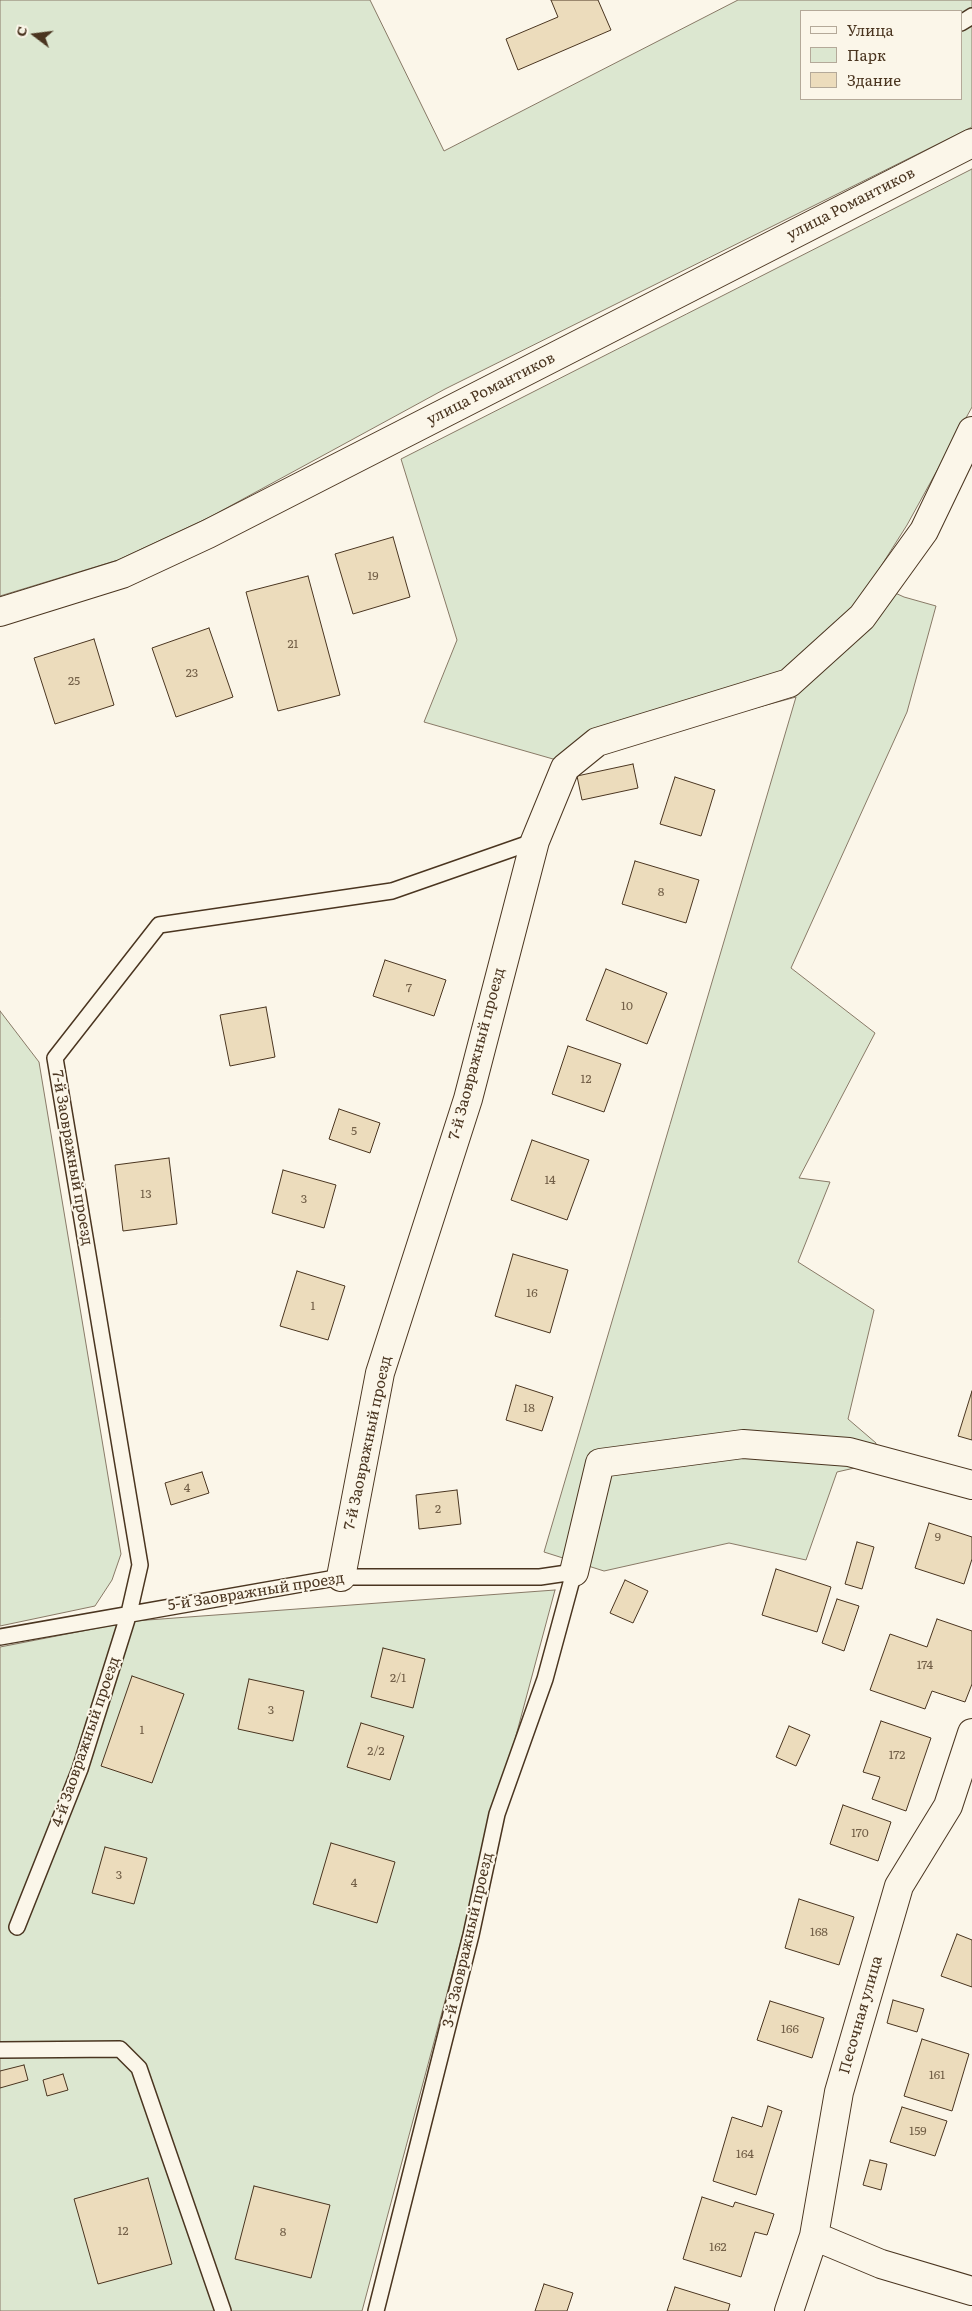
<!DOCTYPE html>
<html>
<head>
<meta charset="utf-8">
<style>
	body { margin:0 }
	#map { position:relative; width:972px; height:2311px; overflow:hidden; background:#fbf6e9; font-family:Literata,serif }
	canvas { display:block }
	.legend { position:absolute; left:800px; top:10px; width:162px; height:90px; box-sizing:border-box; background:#fbf6e9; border:1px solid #b4a999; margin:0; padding:6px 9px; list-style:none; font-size:15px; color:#4a3520 }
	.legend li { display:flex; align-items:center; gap:10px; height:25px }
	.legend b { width:25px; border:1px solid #b4a999 }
	.north { position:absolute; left:10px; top:10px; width:50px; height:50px; -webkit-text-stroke:4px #fbf6e9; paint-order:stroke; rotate:285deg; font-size:14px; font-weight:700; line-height:20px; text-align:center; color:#4a3520 }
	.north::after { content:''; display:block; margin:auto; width:18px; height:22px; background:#4a3520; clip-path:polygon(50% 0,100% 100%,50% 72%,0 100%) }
</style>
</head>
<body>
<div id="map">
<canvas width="972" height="2311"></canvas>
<ul class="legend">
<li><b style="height:6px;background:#fbf6e9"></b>Улица</li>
<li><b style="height:14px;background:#dce7d0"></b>Парк</li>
<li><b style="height:14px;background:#ecdcbc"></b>Здание</li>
</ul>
<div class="north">С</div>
</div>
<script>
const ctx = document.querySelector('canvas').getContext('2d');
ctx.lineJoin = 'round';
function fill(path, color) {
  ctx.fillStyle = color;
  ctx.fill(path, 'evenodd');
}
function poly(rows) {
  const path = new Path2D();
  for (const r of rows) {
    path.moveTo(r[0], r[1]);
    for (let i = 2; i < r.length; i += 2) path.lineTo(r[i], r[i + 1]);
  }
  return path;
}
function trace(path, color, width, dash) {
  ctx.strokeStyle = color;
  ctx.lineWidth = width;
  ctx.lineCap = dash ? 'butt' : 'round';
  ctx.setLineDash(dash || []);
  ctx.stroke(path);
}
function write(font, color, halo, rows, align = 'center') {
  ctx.font = font + ' Literata,serif';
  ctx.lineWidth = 4;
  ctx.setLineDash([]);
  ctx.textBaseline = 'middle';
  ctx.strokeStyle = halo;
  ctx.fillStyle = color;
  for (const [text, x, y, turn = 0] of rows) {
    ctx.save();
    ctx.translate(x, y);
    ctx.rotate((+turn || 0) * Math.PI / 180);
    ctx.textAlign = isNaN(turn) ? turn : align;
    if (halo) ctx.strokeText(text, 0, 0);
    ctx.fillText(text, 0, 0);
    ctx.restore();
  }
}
const green = poly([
	[0,0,370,0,444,151,738,0,972,0,972,127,445,389,210,517,118,560,0,596,0,0],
	[801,11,961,11,961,99,801,99,801,11],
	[972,169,972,407,907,525,871,582,904,597,936,606,907,712,791,968,875,1033,799,1178,830,1182,798,1262,874,1310,848,1419,876,1443,872,1464,837,1472,806,1560,729,1543,604,1571,544,1552,796,697,560,761,424,722,457,640,401,459,972,169],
	[0,1011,39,1062,121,1554,112,1580,95,1606,0,1626,0,1011],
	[555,1590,362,2311,0,2311,0,1647,134,1621,555,1590]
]);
const building = poly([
	[551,0,598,0,611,30,518,70,506,39,558,17,551,0],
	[393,537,410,597,353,614,335,554,393,537],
	[308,576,340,695,278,711,246,592,308,576],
	[209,628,233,697,176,717,152,648,209,628],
	[94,639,114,705,55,724,34,658,94,639],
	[633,764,638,788,582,800,577,776,633,764],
	[675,777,715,790,701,836,660,824,675,777],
	[635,861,699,880,686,923,622,904,635,861],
	[385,960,446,980,434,1016,373,996,385,960],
	[606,969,667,993,647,1044,586,1020,606,969],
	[266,1007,275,1057,230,1066,220,1015,266,1007],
	[568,1046,621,1064,604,1112,552,1094,568,1046],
	[339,1109,380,1123,370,1153,329,1139,339,1109],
	[532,1140,589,1160,567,1220,511,1200,532,1140],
	[169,1158,177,1224,123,1231,115,1165,169,1158],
	[283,1170,336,1185,324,1228,272,1213,283,1170],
	[513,1254,568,1270,550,1333,495,1316,513,1254],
	[297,1271,345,1286,328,1340,280,1326,297,1271],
	[516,1385,553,1397,542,1431,506,1420,516,1385],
	[972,1391,972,1440,958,1436,972,1391],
	[202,1472,209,1493,171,1505,165,1483,202,1472],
	[457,1490,461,1524,419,1529,416,1495,457,1490],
	[929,1523,972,1537,972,1559,964,1584,915,1568,929,1523],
	[857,1542,874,1547,862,1589,845,1584,857,1542],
	[776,1569,831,1587,817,1632,762,1615,776,1569],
	[625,1580,648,1591,633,1623,610,1613,625,1580],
	[837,1599,859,1606,844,1651,822,1643,837,1599],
	[937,1619,972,1631,972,1684,965,1702,932,1691,925,1709,870,1690,890,1634,927,1647,937,1619],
	[383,1648,425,1659,413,1708,371,1697,383,1648],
	[132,1676,184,1694,152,1783,101,1766,132,1676],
	[249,1679,304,1691,293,1741,238,1729,249,1679],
	[881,1721,931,1738,906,1811,872,1799,880,1777,863,1772,881,1721],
	[361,1723,404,1736,390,1780,347,1767,361,1723],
	[789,1726,810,1735,796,1766,776,1757,789,1726],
	[843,1805,891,1822,878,1861,830,1844,843,1805],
	[331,1843,395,1862,377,1923,313,1904,331,1843],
	[105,1847,147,1858,134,1904,92,1893,105,1847],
	[799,1899,854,1917,839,1965,785,1948,799,1899],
	[957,1934,972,1940,972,1987,941,1976,957,1934],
	[893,2000,924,2009,917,2032,887,2023,893,2000],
	[770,2001,824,2018,812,2058,757,2040,770,2001],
	[922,2039,969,2054,952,2111,904,2096,922,2039],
	[24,2065,28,2080,0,2088,0,2071,24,2065],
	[63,2074,68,2090,47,2096,43,2080,63,2074],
	[768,2106,782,2111,756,2195,713,2181,732,2117,762,2127,768,2106],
	[902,2107,947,2121,935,2156,890,2142,902,2107],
	[870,2160,887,2164,881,2190,863,2185,870,2160],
	[148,2178,172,2264,98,2284,74,2199,148,2178],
	[254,2186,330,2205,311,2278,235,2259,254,2186],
	[702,2197,733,2207,735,2202,774,2214,767,2235,755,2232,741,2277,683,2259,702,2197],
	[544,2284,573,2293,567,2311,535,2311,544,2284],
	[675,2287,730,2304,728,2311,667,2311,675,2287]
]);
const lane = poly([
	[961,23,972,16],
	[0,1637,341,1577,540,1577,574,1572,545,1679,497,1814,471,1935,376,2311],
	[17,1927,80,1769,129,1613,140,1565,55,1058,159,925,392,891,535,841],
	[0,2050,120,2049,139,2068,223,2311]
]);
const street = poly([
	[0,612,122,574,208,534,972,143],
	[574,1572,600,1463,743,1444,849,1452,972,1485],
	[341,1577,380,1373,468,1099,535,841,565,768,597,742,789,683,862,617,924,531,972,431],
	[814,2236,881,2264,972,2291],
	[789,2311,814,2236,839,2092,899,1886,948,1806,972,1733]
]);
const numberNames = [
	["19",373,576],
	["21",293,644],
	["23",192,673],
	["25",74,681],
	["8",661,892],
	["7",409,988],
	["10",627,1006],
	["12",586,1079],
	["5",354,1131],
	["14",550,1180],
	["13",146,1194],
	["3",304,1199],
	["16",532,1293],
	["1",313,1306],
	["18",529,1408],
	["4",187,1488],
	["2",438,1509],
	["9",938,1537],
	["174",925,1665],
	["2/1",398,1678],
	["3",271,1710],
	["1",142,1730],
	["2/2",376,1751],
	["172",897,1755],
	["170",860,1833],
	["3",119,1875],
	["4",354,1883],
	["168",819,1932],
	["166",790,2029],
	["161",937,2075],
	["159",918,2131],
	["164",745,2154],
	["12",123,2231],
	["8",283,2232],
	["162",718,2247]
];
const streetNames = [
	["улица Романтиков",851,204,-27],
	["улица Романтиков",491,389,-27],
	["7-й Заовражный проезд",477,1054,-75],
	["7-й Заовражный проезд",72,1158,80],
	["7-й Заовражный проезд",368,1443,-78],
	["5-й Заовражный проезд",256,1592,-9],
	["4-й Заовражный проезд",86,1742,-71],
	["3-й Заовражный проезд",468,1940,-77],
	["Песочная улица",861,2015,-74]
];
fill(green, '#dce7d0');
trace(green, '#887966', 1);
fill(building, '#ecdcbc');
trace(building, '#4a3520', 1);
trace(lane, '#4a3520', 18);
trace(street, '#4a3520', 30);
trace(lane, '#fbf6e9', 15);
trace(street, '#fbf6e9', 28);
write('12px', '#725f47', null, numberNames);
write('15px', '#4a3520', '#fbf6e9', streetNames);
</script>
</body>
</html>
